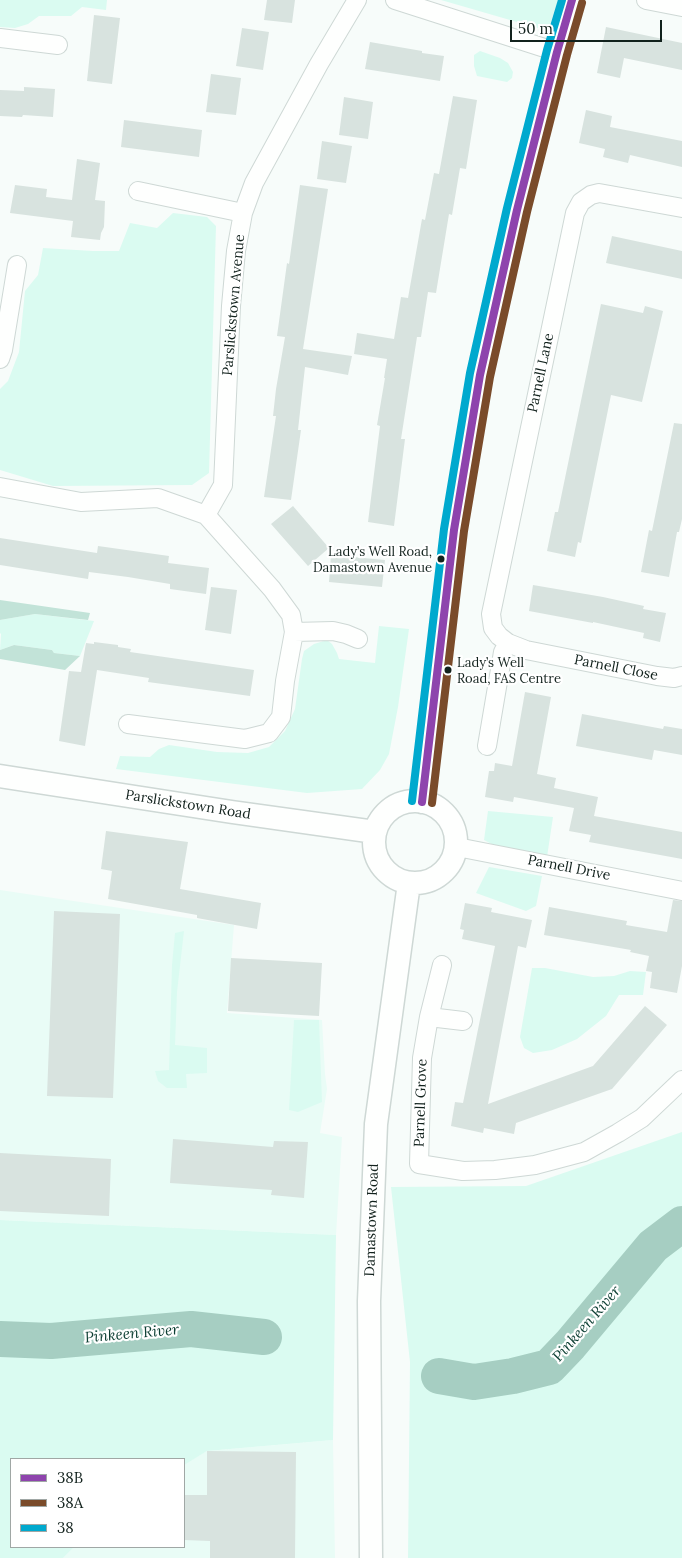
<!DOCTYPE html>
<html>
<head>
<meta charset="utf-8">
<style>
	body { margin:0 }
	#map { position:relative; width:682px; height:1558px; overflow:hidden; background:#f7fcfa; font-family:Lora,serif }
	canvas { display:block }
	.legend { position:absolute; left:10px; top:1458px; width:175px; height:90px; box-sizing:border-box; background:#fff; border:1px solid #a0a7a5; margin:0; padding:6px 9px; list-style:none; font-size:15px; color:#12221d }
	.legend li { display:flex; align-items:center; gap:10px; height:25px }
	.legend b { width:25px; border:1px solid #a0a7a5 }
	.scale { position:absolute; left:510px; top:20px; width:152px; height:22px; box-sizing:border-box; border:2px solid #12221d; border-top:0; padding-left:6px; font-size:15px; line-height:18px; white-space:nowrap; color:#12221d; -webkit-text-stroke:4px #fff; paint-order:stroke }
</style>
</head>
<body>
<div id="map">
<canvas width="682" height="1558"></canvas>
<ul class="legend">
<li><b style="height:6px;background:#8e44ad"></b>38B</li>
<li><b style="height:6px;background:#7a4b2a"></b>38A</li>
<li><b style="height:6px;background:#00a9ce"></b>38</li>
</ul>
<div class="scale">50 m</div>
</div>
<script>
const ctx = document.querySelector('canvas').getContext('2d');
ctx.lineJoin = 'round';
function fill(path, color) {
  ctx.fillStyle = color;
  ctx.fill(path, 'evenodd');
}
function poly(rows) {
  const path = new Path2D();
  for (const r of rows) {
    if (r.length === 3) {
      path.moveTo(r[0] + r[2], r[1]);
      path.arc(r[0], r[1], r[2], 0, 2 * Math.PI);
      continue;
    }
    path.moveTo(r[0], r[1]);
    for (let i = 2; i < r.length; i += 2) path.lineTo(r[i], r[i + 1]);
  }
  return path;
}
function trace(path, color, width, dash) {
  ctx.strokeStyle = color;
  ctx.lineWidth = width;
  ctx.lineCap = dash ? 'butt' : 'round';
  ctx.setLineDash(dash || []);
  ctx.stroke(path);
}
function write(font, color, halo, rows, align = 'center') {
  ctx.font = font + ' Lora,serif';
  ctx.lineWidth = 4.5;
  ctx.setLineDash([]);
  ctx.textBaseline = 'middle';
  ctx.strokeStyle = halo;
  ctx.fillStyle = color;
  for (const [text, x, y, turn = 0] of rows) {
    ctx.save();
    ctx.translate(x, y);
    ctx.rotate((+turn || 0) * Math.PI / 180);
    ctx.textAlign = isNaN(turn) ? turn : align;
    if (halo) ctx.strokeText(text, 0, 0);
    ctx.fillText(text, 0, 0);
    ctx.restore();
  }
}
const built = poly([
	[0,890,234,925,227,1013,322,1020,325,1074,327,1089,320,1133,342,1137,336,1235,0,1220],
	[333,1440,335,1558,63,1558,74,1547,184,1547,184,1464,207,1451]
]);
const green = poly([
	[0,0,107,0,106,10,82,7,71,16,39,16,28,24,15,28,0,27],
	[441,0,558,0,548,31],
	[480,51,500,58,508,63,513,72,512,78,507,82,477,76,474,66,474,55],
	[173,213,207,217,216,226,209,473,192,485,53,486,0,470,0,389,8,381,19,352,25,291,38,275,43,248,93,251,119,251,130,223,157,228],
	[35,614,94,621,80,656,54,653,52,650,14,645,0,650,1,634,0,633,0,620],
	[379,626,409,629,398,707,389,754,380,770,362,789,307,793,116,769,120,756,150,757,159,749,169,745,217,752,248,753,269,747,285,731,295,709,302,659,304,651,314,644,327,640,332,644,337,653,339,659,375,663],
	[488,811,553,817,547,857,499,848,484,840],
	[489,867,542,876,536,906,526,911,476,893],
	[184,931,177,992,175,1045,207,1048,207,1073,186,1074,187,1088,167,1088,158,1081,155,1071,169,1070,172,965,175,933],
	[532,968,545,968,593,977,614,976,630,971,646,972,643,995,619,995,606,1016,577,1039,552,1050,533,1053,524,1048,520,1037],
	[294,1020,319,1020,322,1102,298,1112,289,1110],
	[682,1132,682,1558,408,1558,410,1362,391,1187,526,1186],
	[0,1220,336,1235,333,1440,207,1451,184,1465,184,1459,11,1459,11,1547,74,1547,63,1558,0,1558]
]);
const forest = poly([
	[0,600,90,613,88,620,35,614,0,620],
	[14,645,52,650,54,653,80,656,65,670,0,659,0,650]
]);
const river = poly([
	[0,1339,51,1341,191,1329,264,1337],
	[439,1376,474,1382,513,1376,549,1367,570,1345,653,1246,682,1224]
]);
const building = poly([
	[267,0,295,0,292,23,264,20],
	[94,15,120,18,112,84,87,81],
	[606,27,682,43,682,70,624,58,620,78,597,73],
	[242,28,269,32,263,70,236,66],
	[370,42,422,51,422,53,444,56,440,81,365,69],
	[211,74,241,78,236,115,206,112],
	[24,87,55,89,53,117,23,115,22,117,0,116,0,90,24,91],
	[453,96,477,100,466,169,460,168,452,215,449,214,436,293,428,292,421,337,417,337,401,439,405,439,394,526,368,522,380,426,377,425,385,378,384,378,387,359,354,354,357,333,394,339,401,297,408,298,422,219,425,220,434,173,439,174],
	[344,97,373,102,368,139,339,135],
	[586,110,612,116,610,127,682,141,682,167,630,155,628,163,603,157,605,149,579,143],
	[124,120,202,130,199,157,121,147],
	[322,141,352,146,346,183,317,179],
	[77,159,100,163,95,200,105,201,104,227,101,233,100,240,71,237,73,221,10,213,15,185,47,189,46,197,72,200],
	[300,185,328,189,303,349,352,356,348,375,305,367,298,430,301,430,291,500,264,497,276,416,273,416,276,389,285,337,277,336,284,285,287,263,289,264],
	[612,236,682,251,682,279,606,263],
	[601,304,643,313,645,306,663,311,642,402,611,395,581,543,578,542,575,557,547,551,555,512,558,512],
	[674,423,682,424,682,519,679,532,677,532,669,577,641,572,649,530,652,531],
	[293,506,329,548,308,566,271,524],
	[0,538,97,553,98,546,169,556,168,563,209,568,206,594,170,589,170,584,128,577,89,572,88,579,0,565],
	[331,555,385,560,382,587,329,582],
	[533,585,603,597,644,606,643,609,666,613,660,642,643,638,644,633,593,622,593,623,529,611],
	[211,587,237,590,231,634,205,630],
	[94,642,118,645,118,647,131,649,130,652,254,670,250,696,148,682,149,678,97,670,85,746,59,741,69,671,81,672,86,643,94,644],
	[525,692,551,697,537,774,556,778,554,788,598,797,594,816,682,832,682,859,589,842,591,835,569,831,574,808,514,797,513,802,485,797,489,771,494,771,495,763,512,766],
	[582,714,663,729,664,726,682,729,682,755,654,750,652,760,576,746],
	[106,831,188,842,180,889,261,903,257,929,197,918,197,915,108,899,112,871,101,869],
	[673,900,682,901,682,966,677,993,650,988,652,972,646,971,649,956,630,952,631,950,544,935,549,907,627,921,626,925,667,932],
	[465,903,492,908,491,912,532,920,526,948,518,946,488,1104,593,1066,645,1006,667,1025,612,1089,516,1123,514,1134,484,1128,483,1133,451,1126,455,1102,463,1103,495,946,462,939,464,930,460,929],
	[54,911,120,914,113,1098,47,1096],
	[231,958,322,963,319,1016,228,1011],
	[173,1139,273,1147,274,1141,308,1142,304,1198,271,1195,272,1190,170,1183],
	[0,1153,111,1159,109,1216,0,1211],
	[207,1451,296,1452,295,1558,210,1558,210,1541,184,1540,184,1495,207,1495]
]);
const minor = poly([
	[395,0,557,52],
	[646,0,682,7],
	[0,38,58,45],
	[138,191,243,213],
	[682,208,599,193,591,195,581,202,575,213,491,614,493,628,499,636,508,643,526,650,657,676,674,678,682,676],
	[0,359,3,350,17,265],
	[0,487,81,502,158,498,206,515,272,589,291,615,294,632,285,681,281,717,269,733,245,739,128,724],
	[206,515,223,485,231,306,236,251,243,213,254,183,319,64,357,0],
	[294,632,333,631,346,634,358,639],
	[487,746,503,652,508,643],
	[457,847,682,891],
	[442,965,429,1017,422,1058,419,1164,463,1171,495,1170,535,1165,584,1152,618,1133,642,1118,682,1080],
	[429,1017,463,1021]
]);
const tertiary = poly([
	[0,776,232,812,375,832],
	[415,842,41],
	[422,802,454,530,480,375,517,210,557,52,572,0],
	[371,1558,369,1301,376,1124,409,883]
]);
const bus1 = poly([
	[422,802,454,530,480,375,517,210,557,52,572,0]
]);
const bus2 = poly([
	[432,803,464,531,490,377,527,212,567,55,582,3]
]);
const bus3 = poly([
	[412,801,444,529,470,373,507,208,547,50,562,0]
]);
const markers = [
	[441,559,4.5,"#12221d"],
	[448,670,4.5,"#12221d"]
];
const busNames = [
	["Lady’s Well Road,",432,552],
	["Damastown Avenue",432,568],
	["Lady’s Well",457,663,"left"],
	["Road, FAS Centre",457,679,"left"]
];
const streetNames = [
	["Parslickstown Avenue",234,305,-85],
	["Parnell Lane",541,373,-78],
	["Parnell Close",616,668,11],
	["Parslickstown Road",188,805,9],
	["Parnell Drive",569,868,11],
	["Parnell Grove",421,1103,-88],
	["Damastown Road",372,1220,-88]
];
const waterNames = [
	["Pinkeen River",587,1324,-49],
	["Pinkeen River",132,1334,-5]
];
fill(built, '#e9fcf6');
fill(green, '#dafbf1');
fill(forest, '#c2e3d8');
trace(river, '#a6cec2', 36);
fill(building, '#d8e3df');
trace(minor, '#ced8d5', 20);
trace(tertiary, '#ced8d5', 25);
trace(minor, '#fefffe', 18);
trace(tertiary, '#fefffe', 22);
trace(bus1, '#8e44ad', 8);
trace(bus2, '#7a4b2a', 8);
trace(bus3, '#00a9ce', 8);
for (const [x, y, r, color] of markers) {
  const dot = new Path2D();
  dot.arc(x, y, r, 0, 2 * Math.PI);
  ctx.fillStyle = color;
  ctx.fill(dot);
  trace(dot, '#fff', 2);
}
write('13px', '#12221d', '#fff', busNames, 'right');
write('14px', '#12221d', '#fff', streetNames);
write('italic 15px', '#0d3f33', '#fff', waterNames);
</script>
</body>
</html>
